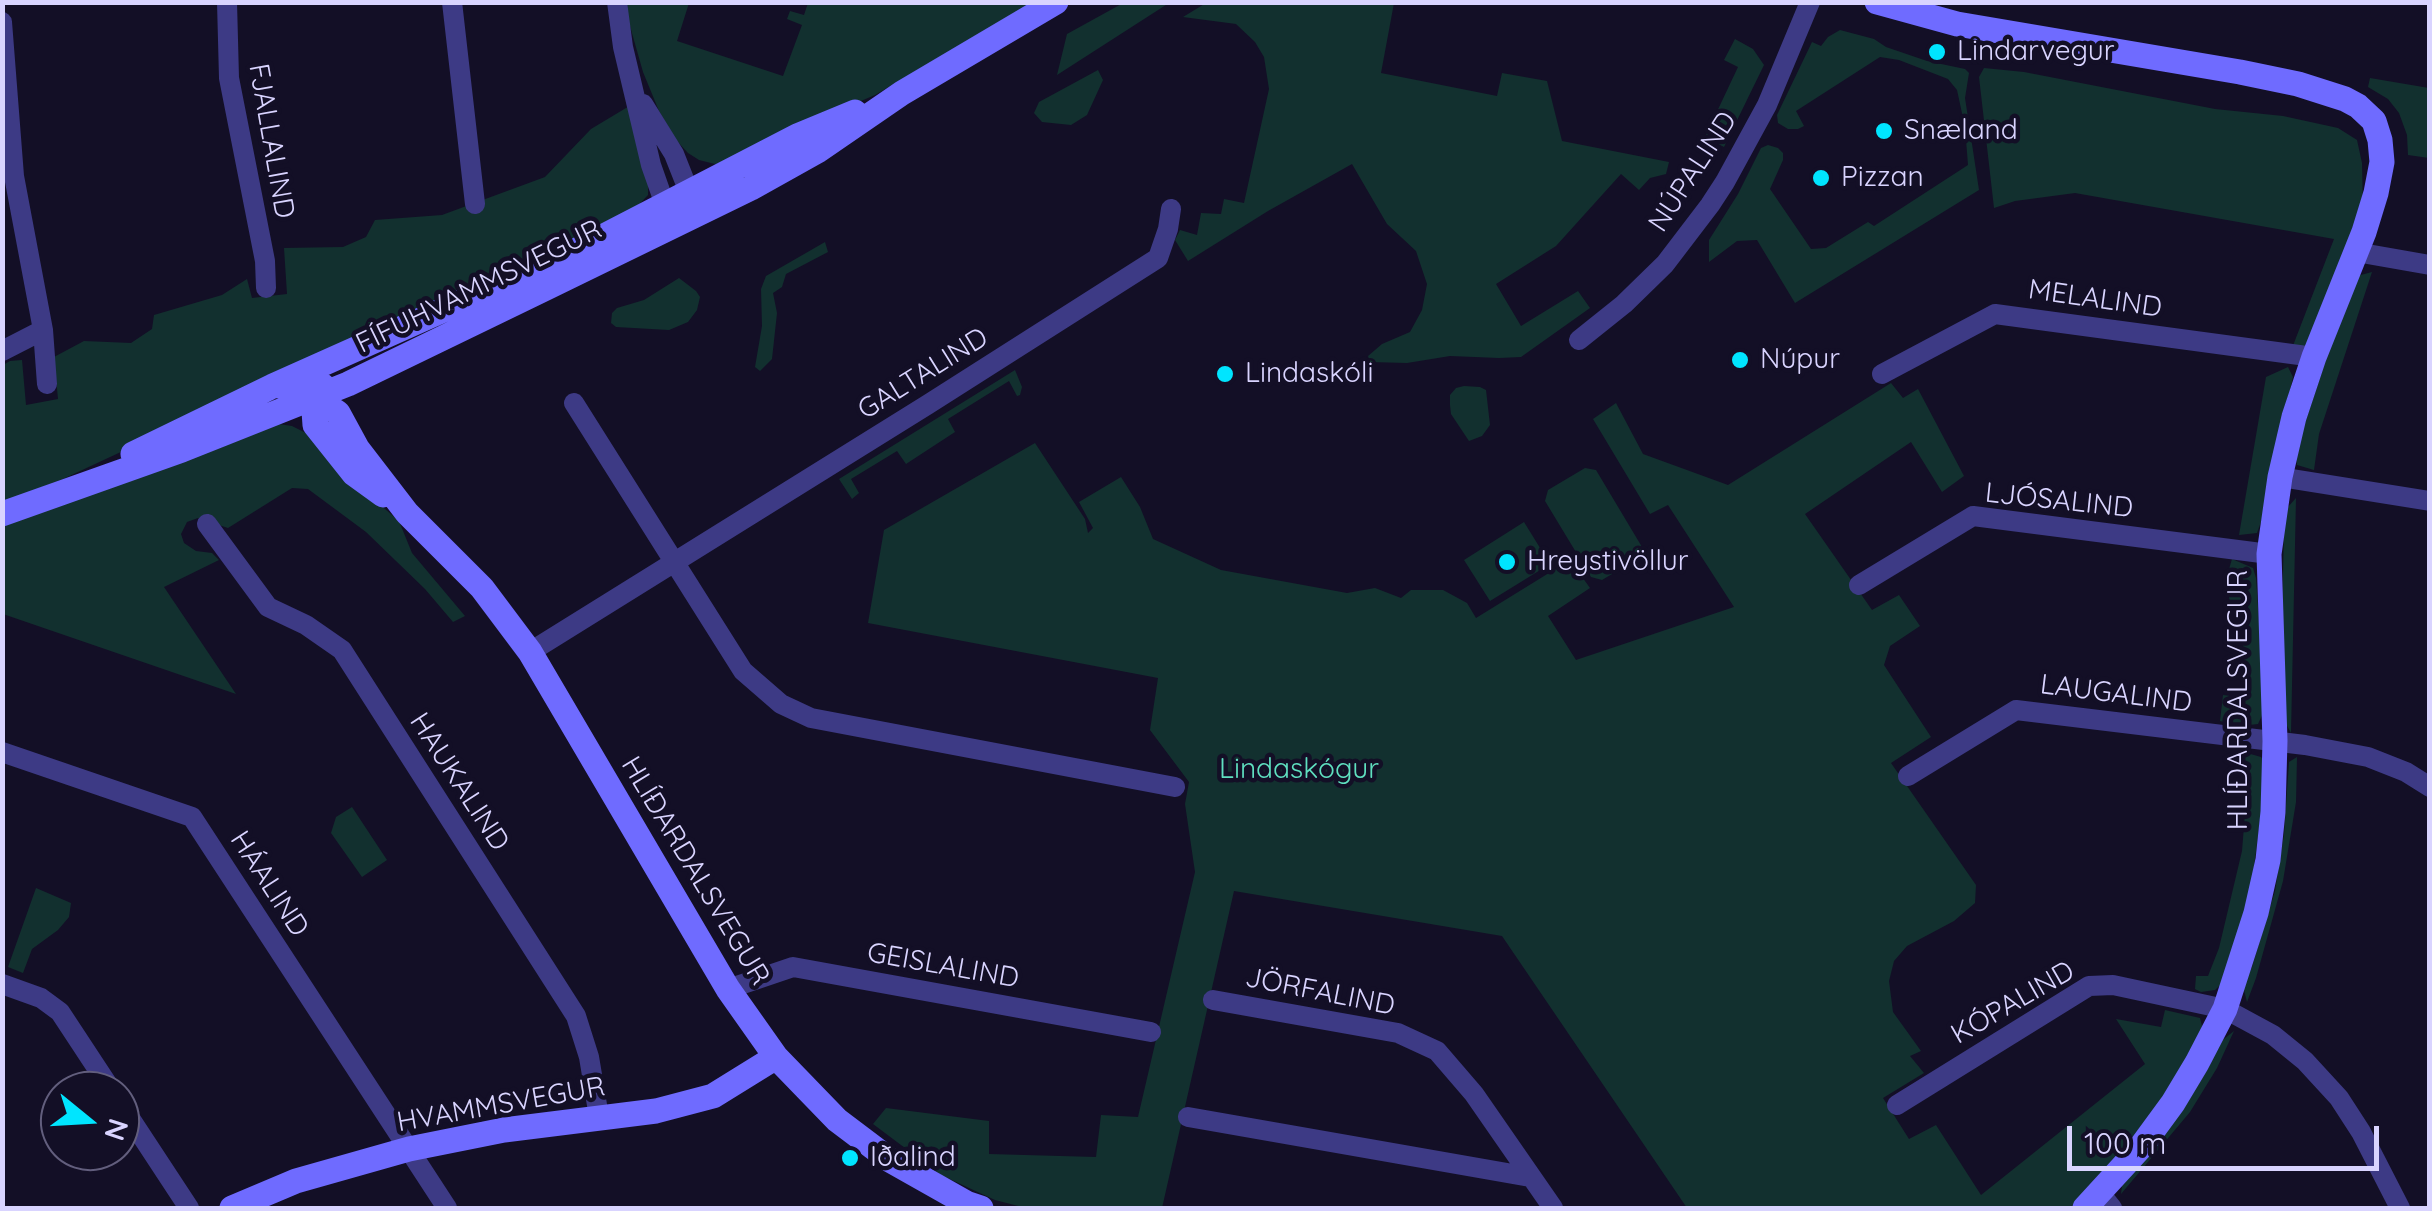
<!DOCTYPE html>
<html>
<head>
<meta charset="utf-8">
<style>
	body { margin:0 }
	#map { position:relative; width:2432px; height:1211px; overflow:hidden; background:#130f26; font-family:Quicksand,sans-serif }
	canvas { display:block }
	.frame { position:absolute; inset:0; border:5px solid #d9d4ff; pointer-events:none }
	.north { position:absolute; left:40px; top:1071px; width:100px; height:100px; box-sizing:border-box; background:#130f26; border:2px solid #625e7d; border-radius:50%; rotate:108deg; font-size:28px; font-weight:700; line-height:40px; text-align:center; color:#d9d4ff }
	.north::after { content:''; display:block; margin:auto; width:35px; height:45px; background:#00e5ff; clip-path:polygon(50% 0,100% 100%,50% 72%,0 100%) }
	.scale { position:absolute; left:2067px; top:1126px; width:312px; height:45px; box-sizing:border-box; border:5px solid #d9d4ff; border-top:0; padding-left:12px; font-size:30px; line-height:35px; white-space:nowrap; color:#d9d4ff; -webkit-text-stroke:8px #130f26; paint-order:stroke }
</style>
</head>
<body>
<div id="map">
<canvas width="2432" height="1211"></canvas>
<div class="frame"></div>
<div class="north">N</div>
<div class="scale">100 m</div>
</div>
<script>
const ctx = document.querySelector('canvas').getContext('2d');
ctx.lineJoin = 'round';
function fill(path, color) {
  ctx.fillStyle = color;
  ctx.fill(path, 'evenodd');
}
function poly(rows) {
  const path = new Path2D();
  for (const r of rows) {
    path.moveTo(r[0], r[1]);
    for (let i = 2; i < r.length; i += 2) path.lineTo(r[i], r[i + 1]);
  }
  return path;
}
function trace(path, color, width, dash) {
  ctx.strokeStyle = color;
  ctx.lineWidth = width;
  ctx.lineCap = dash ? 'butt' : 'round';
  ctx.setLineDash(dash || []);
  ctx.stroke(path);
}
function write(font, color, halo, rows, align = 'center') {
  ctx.font = font + ' Quicksand,sans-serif';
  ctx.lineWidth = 9;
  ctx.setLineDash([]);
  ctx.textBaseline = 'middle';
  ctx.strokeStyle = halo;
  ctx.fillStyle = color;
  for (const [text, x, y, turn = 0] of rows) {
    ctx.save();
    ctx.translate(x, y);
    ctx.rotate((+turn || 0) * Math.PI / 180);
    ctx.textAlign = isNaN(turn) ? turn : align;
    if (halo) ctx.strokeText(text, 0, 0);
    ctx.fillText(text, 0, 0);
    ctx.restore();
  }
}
const green = poly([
	[1125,2,1169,3,1057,75,1067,34],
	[627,3,689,3,677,41,783,76,802,25,787,19,790,11,804,15,808,3,1031,3,875,95,781,135,730,162,715,164,699,160,688,153,676,140,659,111,643,72,628,19],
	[1206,3,1394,3,1381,73,1497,96,1502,73,1547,81,1562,141,1669,162,1666,174,1650,178,1639,190,1621,174,1556,246,1496,284,1521,326,1578,291,1590,308,1521,357,1499,358,1450,356,1407,363,1370,362,1368,356,1382,344,1410,332,1422,310,1427,284,1416,251,1387,224,1352,164,1268,211,1188,261,1175,240,1180,230,1197,235,1201,213,1221,214,1224,199,1244,203,1269,89,1264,57,1255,42,1236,24,1183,17],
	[1840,30,1874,39,1886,47,1927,61,1965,69,1969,73,1965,98,1979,190,1795,303,1757,240,1737,241,1709,262,1709,240,1738,194,1761,148,1768,145,1778,148,1783,153,1783,160,1770,189,1811,249,1826,248,1868,222,1874,226,1968,165,1965,127,1957,90,1948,79,1899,60,1880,57,1796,111,1804,126,1798,129,1788,129,1778,123,1777,115,1812,42,1821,46,1828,37],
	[1735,39,1753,49,1764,65,1724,147,1705,137,1738,67,1724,60],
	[1984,68,2024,72,2215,109,2283,116,2338,128,2357,140,2362,163,2363,210,2307,349,2289,356,2334,239,2075,193,2015,201,1994,208,1979,77],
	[1098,70,1103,80,1087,115,1071,125,1042,122,1034,113,1039,102],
	[2370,78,2429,88,2429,158,2408,155,2407,135,2399,113,2388,99,2368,87],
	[631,105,648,184,648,195,630,214,63,479,3,502,3,365,10,361,22,360,26,405,58,399,54,357,84,341,131,343,152,329,154,315,222,295,247,279,252,298,287,294,284,248,343,247,366,237,375,220,442,215,545,177,591,129],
	[825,242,828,252,786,274,782,287,773,293,777,313,772,359,760,371,755,367,762,326,761,289,766,276],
	[2372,272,2319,434,2314,470,2297,465,2296,457,2314,380,2357,276],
	[679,278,696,291,700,297,697,310,688,322,669,330,616,327,611,323,612,313,617,308,644,300],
	[2288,367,2293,377,2262,519,2257,533,2239,535,2266,377],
	[1015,370,1022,387,1020,395,1017,396,1009,381,948,419,955,432,906,464,897,451,851,479,859,493,852,499,839,479],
	[1891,383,1903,398,1918,389,1964,476,1942,492,1911,442,1805,514,1872,610,1899,595,1920,626,1890,646,1884,665,1931,737,1891,763,1976,885,1975,903,1954,921,1907,946,1894,961,1889,981,1893,1012,1921,1051,1910,1056,1924,1073,1883,1098,1909,1139,1936,1125,1981,1195,2145,1064,2116,1019,2161,1027,2165,1010,2200,1018,2202,1026,2198,1041,2158,1105,2103,1174,2070,1208,1687,1208,1502,936,1234,891,1162,1208,1026,1208,995,1200,941,1175,873,1124,886,1108,989,1121,989,1154,1096,1157,1101,1115,1138,1117,1195,872,1185,804,1189,782,1150,730,1158,678,868,623,884,530,1035,443,1085,519,1088,533,1093,528,1079,502,1121,477,1140,507,1153,539,1221,570,1347,593,1375,588,1401,598,1411,590,1443,590,1467,603,1476,618,1570,560,1590,588,1548,616,1576,660,1734,607,1668,505,1650,514,1593,419,1616,403,1643,454,1728,485],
	[1464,386,1480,387,1486,390,1490,425,1482,436,1469,441,1451,414,1450,405,1450,395,1456,388],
	[272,423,292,426,306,433,342,472,399,521,412,553,465,616,453,622,425,589,366,532,308,489,292,488,228,528,198,518,187,522,181,534,184,543,196,551,212,553,219,560,164,587,236,694,3,614,3,526],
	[1585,468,1596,470,1642,547,1639,558,1602,580,1591,577,1545,501,1548,490],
	[2296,498,2291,733,2285,722,2281,658,2284,530,2287,508],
	[1524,522,1550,564,1490,601,1464,560],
	[2232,559,2253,568,2256,578,2265,709,2258,724,2240,726,2220,721,2223,695,2245,698,2241,609,2231,605,2225,583],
	[2233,749,2261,757,2267,766,2252,882,2227,979,2215,990,2201,992,2195,989,2196,976,2208,976,2219,948,2242,851,2248,776,2231,774],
	[2297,757,2296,802,2283,881,2256,978,2247,1002,2243,986,2252,967,2275,891,2284,834,2289,762],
	[352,807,387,860,362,877,331,833,336,817],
	[36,888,71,903,69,917,58,930,32,949,23,973,8,967],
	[2234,1031,2217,1068,2190,1112,2121,1194,2122,1186,2177,1116,2209,1067,2220,1042]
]);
const street = poly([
	[227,2,229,78,265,261,266,288],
	[452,2,475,204],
	[617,2,623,47,651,165,670,219],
	[2,22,14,176,43,330,47,384],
	[643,104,674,154,693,202],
	[2356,252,2430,265],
	[1579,340,1624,304,1665,264,1710,205,1725,182,1767,105,1810,2],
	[2,351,43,330],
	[1882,374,1995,314,2314,357],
	[574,403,743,671,781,704,811,718,1175,787],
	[2280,477,2430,501],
	[207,524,268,607,306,625,342,650,576,1016,589,1057,599,1117],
	[1859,585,1973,516,2269,554],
	[530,652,927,405,1158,258,1168,229,1171,209],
	[2,752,192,817,447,1208],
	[1908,776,2016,710,2305,745,2368,757,2406,772,2430,787],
	[2,984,41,998,60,1012,112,1091],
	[728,989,793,967,1151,1032],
	[1213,1000,1398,1033,1437,1051,1474,1094,1553,1208],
	[120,1103,189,1208],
	[1897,1105,2089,986,2113,985,2225,1009,2273,1035,2305,1061,2339,1098,2361,1132,2400,1208],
	[1188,1117,1530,1177],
	[2100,1193,2112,1208]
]);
const secondary = poly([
	[1877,2,1957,24,2240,72,2298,84,2345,99,2358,106,2374,121,2380,140,2382,162,2376,193,2364,232,2314,357,2294,417,2280,477,2269,554,2275,741,2273,812,2268,860,2256,913,2225,1009,2197,1063,2173,1103,2140,1148,2085,1208],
	[322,385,316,396,314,411,315,425,354,474,383,495],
	[273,386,285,385,302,388,338,413,357,448,407,513,482,588,530,652,728,989,776,1057,837,1120,890,1160,966,1203,981,1208],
	[133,454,273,386,573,252,797,136,855,112],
	[2,514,182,450,348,384,544,289,751,188,819,150,902,93,1056,2],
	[232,1208,296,1181,409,1149,504,1130,656,1111,713,1096,776,1057]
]);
const markers = [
	[1937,52,10,"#00e5ff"],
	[1884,131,10,"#00e5ff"],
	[1821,178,10,"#00e5ff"],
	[1740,360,10,"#00e5ff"],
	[1225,374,10,"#00e5ff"],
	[1507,562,10,"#00e5ff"],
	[850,1158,10,"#00e5ff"]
];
const poiNames = [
	["Lindarvegur",1957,52],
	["Snæland",1904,131],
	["Pizzan",1841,178],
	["Núpur",1760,360],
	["Lindaskóli",1245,374],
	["Hreystivöllur",1527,562],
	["Iðalind",870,1158]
];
const streetNames = [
	["FJALLALIND",271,141,80],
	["NÚPALIND",1693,172,-57],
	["FÍFUHVAMMSVEGUR",479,287,-26],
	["MELALIND",2095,299,8],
	["GALTALIND",923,374,-32],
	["LJÓSALIND",2059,501,6],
	["LAUGALIND",2116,694,7],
	["HLÍÐARDALSVEGUR",2239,700,-90],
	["HAUKALIND",459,782,57],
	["HLÍÐARDALSVEGUR",695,871,59],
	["HÁALIND",269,884,57],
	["GEISLALIND",943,966,10],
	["JÖRFALIND",1320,992,11],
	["KÓPALIND",2013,1003,-30],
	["HVAMMSVEGUR",501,1105,-10]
];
const parkNames = [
	["Lindaskógur",1299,770]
];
fill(green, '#12302f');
trace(street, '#3d3a85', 20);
trace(secondary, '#6f6bff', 25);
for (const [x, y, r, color] of markers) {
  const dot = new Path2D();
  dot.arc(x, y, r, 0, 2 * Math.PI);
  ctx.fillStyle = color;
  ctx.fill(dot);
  trace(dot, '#130f26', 4);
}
write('28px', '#d9d4ff', '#130f26', poiNames, 'left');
write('28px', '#d9d4ff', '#130f26', streetNames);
write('28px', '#5fe0c0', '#130f26', parkNames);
</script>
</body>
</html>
